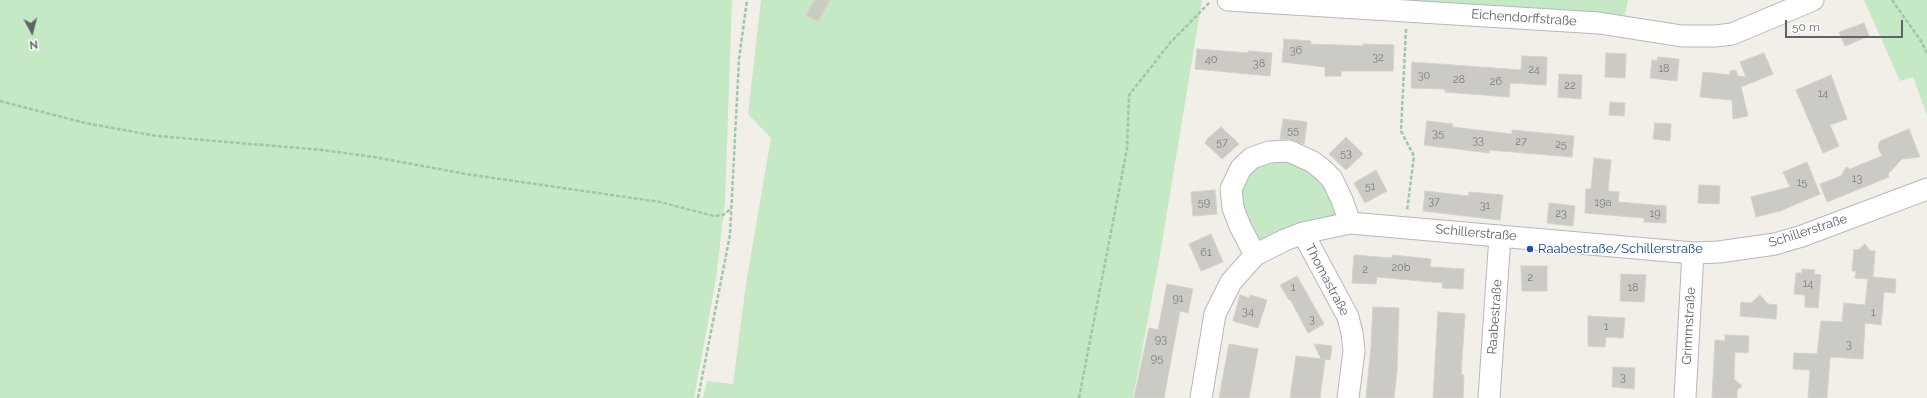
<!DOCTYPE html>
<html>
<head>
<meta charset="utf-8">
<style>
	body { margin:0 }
	#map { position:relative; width:1927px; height:398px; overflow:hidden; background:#f1efe8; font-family:Raleway,sans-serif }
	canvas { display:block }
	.north { position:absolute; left:12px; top:12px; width:40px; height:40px; -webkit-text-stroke:3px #fff; paint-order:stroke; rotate:173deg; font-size:11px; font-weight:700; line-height:16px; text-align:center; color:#5f6368 }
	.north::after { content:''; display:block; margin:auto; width:14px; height:18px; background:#5f6368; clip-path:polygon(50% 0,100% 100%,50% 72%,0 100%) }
	.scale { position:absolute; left:1785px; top:20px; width:118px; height:18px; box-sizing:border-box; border:2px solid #5f6368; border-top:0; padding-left:5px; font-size:12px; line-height:14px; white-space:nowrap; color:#5f6368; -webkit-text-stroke:3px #fff; paint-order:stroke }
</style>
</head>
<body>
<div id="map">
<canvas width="1927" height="398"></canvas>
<div class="north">N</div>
<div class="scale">50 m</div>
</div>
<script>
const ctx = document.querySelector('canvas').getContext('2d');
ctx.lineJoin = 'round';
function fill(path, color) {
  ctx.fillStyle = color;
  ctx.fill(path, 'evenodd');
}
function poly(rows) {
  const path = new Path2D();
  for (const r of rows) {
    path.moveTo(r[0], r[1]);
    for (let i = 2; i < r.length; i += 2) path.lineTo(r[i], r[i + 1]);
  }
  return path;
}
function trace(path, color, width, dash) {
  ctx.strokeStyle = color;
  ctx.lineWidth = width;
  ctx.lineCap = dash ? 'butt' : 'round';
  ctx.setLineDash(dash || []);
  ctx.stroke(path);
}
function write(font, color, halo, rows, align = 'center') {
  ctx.font = font + ' Raleway,sans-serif';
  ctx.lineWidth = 3;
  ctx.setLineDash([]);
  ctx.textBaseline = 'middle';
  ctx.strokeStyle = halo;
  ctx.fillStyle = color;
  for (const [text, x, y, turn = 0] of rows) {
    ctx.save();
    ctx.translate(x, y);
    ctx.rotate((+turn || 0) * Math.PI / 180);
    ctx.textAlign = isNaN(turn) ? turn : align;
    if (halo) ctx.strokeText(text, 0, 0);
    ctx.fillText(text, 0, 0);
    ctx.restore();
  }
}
const green = poly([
	[0,0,732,0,725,202,716,279,694,398,0,398],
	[761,0,1202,0,1158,266,1133,398,703,398,707,381,733,384,746,284,771,138,748,114],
	[1332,0,1628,0,1624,20],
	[1864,0,1927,0,1927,115,1913,77,1900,81],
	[1253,159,1311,163,1348,221,1256,253,1236,179]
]);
const building = poly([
	[814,0,830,0,818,21,806,15,814,0],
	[1864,23,1869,36,1845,46,1839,32,1864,23],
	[1284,39,1311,41,1310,44,1363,46,1363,44,1394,45,1393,71,1341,71,1341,76,1325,76,1325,67,1282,62,1284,39],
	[1197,49,1248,53,1248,51,1272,53,1270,76,1195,69,1197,49],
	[1606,53,1626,54,1625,78,1605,77,1606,53],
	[1764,53,1773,74,1741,87,1748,116,1733,119,1732,100,1700,97,1703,72,1730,75,1730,71,1736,70,1738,76,1746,77,1740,62,1764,53],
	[1522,56,1547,57,1546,85,1510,83,1509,97,1445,92,1445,89,1411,88,1412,62,1521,70,1522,56],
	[1658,57,1679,59,1677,81,1650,78,1652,60,1657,61,1658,57],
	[1559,74,1582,75,1581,99,1558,97,1559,74],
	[1831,75,1847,119,1830,125,1839,146,1823,153,1796,90,1831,75],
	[1610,102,1625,103,1624,116,1609,115,1610,102],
	[1283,119,1307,122,1304,144,1289,139,1280,139,1283,119],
	[1427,121,1453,124,1452,127,1512,134,1512,130,1574,136,1572,157,1489,150,1489,153,1424,145,1427,121],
	[1655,123,1671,124,1670,141,1653,139,1655,123],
	[1221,127,1239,144,1222,159,1205,143,1208,138,1221,127],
	[1909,129,1920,157,1902,159,1888,174,1889,177,1827,202,1820,184,1841,176,1846,167,1850,169,1882,156,1878,147,1880,141,1909,129],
	[1346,137,1363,154,1346,170,1329,154,1346,137],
	[1594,158,1611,160,1608,191,1619,192,1618,202,1666,206,1666,223,1644,222,1644,218,1585,213,1586,189,1591,189,1594,158],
	[1807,162,1820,194,1780,211,1756,217,1751,197,1790,187,1783,172,1807,162],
	[1376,170,1387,191,1365,203,1354,183,1376,170],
	[1699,185,1720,186,1719,204,1698,203,1699,185],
	[1215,190,1217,214,1193,216,1191,192,1215,190],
	[1425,191,1468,196,1469,192,1503,195,1500,220,1423,211,1425,191],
	[1549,203,1575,206,1573,226,1547,223,1549,203],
	[1211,234,1223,262,1201,271,1189,244,1211,234],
	[1865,244,1870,251,1875,251,1873,277,1896,279,1895,293,1884,292,1881,325,1865,323,1863,359,1830,357,1827,398,1808,398,1810,370,1793,369,1794,353,1817,354,1821,321,1842,322,1844,303,1865,305,1868,279,1855,278,1856,271,1852,271,1854,249,1858,250,1865,244],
	[1354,255,1392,258,1392,255,1431,259,1430,267,1464,269,1463,289,1442,288,1443,283,1377,277,1376,284,1352,283,1354,255],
	[1521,266,1547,266,1547,291,1522,291,1521,266],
	[1802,269,1815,270,1814,274,1821,275,1818,308,1805,307,1805,295,1794,294,1796,273,1802,273,1802,269],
	[1621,274,1646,275,1644,302,1620,301,1621,274],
	[1297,276,1324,324,1308,333,1290,299,1289,300,1280,285,1297,276],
	[1167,284,1193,289,1188,313,1180,311,1164,398,1134,398,1149,328,1158,330,1167,284],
	[1240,295,1249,298,1250,295,1267,300,1258,328,1233,321,1240,295],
	[1760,295,1768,304,1777,305,1776,319,1740,316,1741,302,1751,303,1760,295],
	[1373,307,1399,308,1397,371,1394,398,1366,398,1371,347,1373,307],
	[1438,312,1465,314,1461,375,1464,375,1463,398,1433,398,1438,312],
	[1588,316,1625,318,1623,338,1606,337,1605,347,1588,346,1588,316],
	[1725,335,1749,336,1748,353,1735,352,1734,379,1742,386,1737,390,1737,398,1712,398,1715,340,1725,341,1725,335],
	[1229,344,1258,349,1249,398,1219,398,1229,344],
	[1314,344,1332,346,1330,360,1325,359,1320,398,1290,398,1296,356,1321,359,1314,344],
	[1613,367,1635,368,1634,389,1612,387,1613,367]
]);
const path = poly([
	[1892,0,1921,41,1927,53],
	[1406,29,1401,131,1414,156,1407,211],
	[0,101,85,123,157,136,322,150,374,157,466,174,660,202,714,216,723,215,731,209],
	[698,398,730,235,739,59,747,0],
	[1079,398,1127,149,1129,95,1170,43,1210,2]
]);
const minor = poly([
	[1228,0,1599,23,1682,36,1715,36,1732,34,1813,0],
	[1303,233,1348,317,1352,333,1354,351,1348,398],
	[1255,255,1240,226,1233,208,1231,189,1241,168,1252,158,1269,152,1289,151,1313,162,1323,170,1332,179,1342,200,1350,223],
	[1201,398,1215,314,1231,282,1255,255,1285,240,1303,233,1350,223,1693,253,1719,252,1775,244,1802,236,1927,189],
	[1489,398,1500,236],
	[1685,398,1693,253]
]);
const markers = [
	[1530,249,4,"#1a4fb4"]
];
const numberNames = [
	["36",1296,51],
	["32",1378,58],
	["40",1211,60],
	["38",1259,64],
	["18",1664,69],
	["24",1534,70],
	["30",1424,76],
	["28",1459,80],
	["26",1496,82],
	["22",1570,86],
	["14",1823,94],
	["55",1293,131],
	["35",1438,134],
	["33",1478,141],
	["27",1521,142],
	["57",1222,143],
	["25",1561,145],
	["53",1346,154],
	["13",1857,179],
	["15",1802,183],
	["51",1370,187],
	["37",1434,202],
	["59",1204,203],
	["19a",1603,203],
	["31",1485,206],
	["23",1561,214],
	["19",1655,214],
	["61",1206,253],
	["20b",1401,268],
	["2",1365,270],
	["2",1530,278],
	["14",1808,284],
	["1",1293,288],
	["18",1633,288],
	["91",1178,299],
	["34",1248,312],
	["1",1873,313],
	["3",1312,320],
	["1",1606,327],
	["93",1161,340],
	["3",1849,345],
	["95",1157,359],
	["3",1623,378]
];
const streetNames = [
	["Eichendorffstraße",1524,18,4],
	["Schillerstraße",1808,231,-18],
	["Schillerstraße",1476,233,5],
	["Thomastraße",1327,280,62],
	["Raabestraße",1495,317,-86],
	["Grimmstraße",1689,326,-87]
];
const transitNames = [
	["Raabestraße/Schillerstraße",1538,249]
];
fill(green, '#c5e8c5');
fill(building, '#cccac5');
trace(building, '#d6d1c6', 1);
trace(minor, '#b5b8bc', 23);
trace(path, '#9cc7a9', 2.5, [4, 2]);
trace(minor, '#fff', 21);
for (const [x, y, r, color] of markers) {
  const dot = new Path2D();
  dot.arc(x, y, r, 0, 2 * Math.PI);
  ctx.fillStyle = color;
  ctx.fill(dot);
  trace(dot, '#fff', 1.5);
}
write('11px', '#7a7d7f', null, numberNames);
write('13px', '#5f6368', '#fff', streetNames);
write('13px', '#164399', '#fff', transitNames, 'left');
</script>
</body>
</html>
